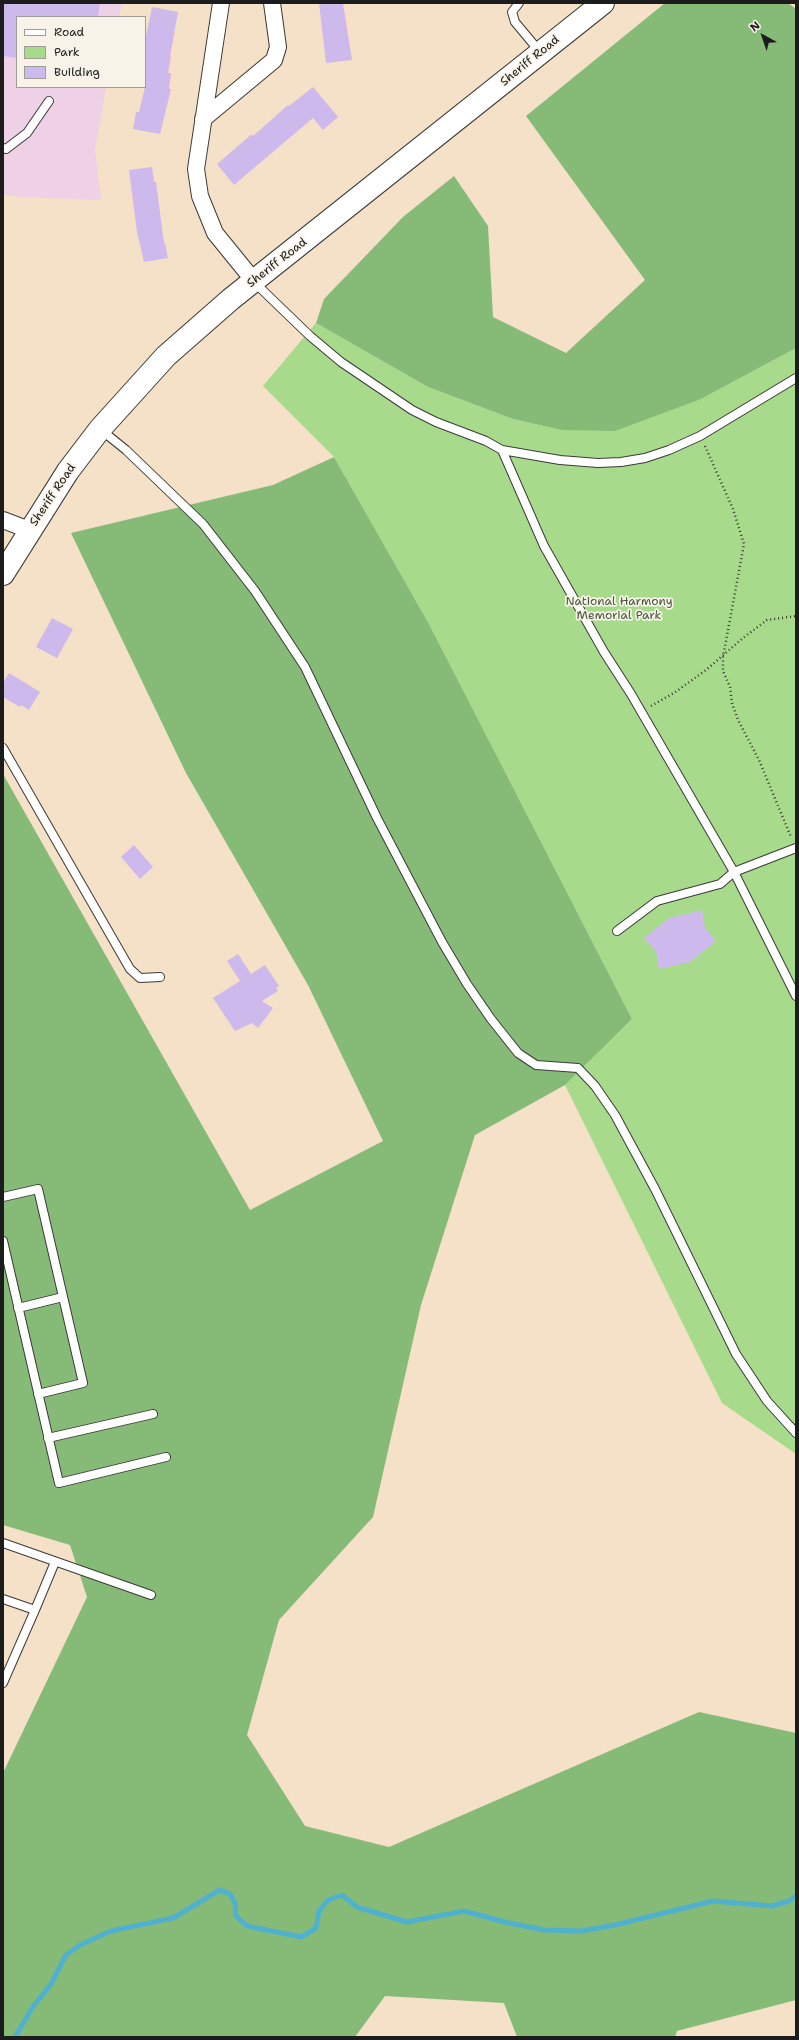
<!DOCTYPE html>
<html>
<head>
<meta charset="utf-8">
<style>
	body { margin:0 }
	#map { position:relative; width:799px; height:2040px; overflow:hidden; background:#f4e1c7; font-family:"Shantell Sans",sans-serif }
	canvas { display:block }
	.frame { position:absolute; inset:0; border:4px solid #1c1c1c; pointer-events:none }
	.legend { position:absolute; left:16px; top:16px; width:130px; height:72px; box-sizing:border-box; background:#f7f3e8; border:1px solid #9f9d96; margin:0; padding:5px 7px; list-style:none; font-size:12px; color:#1c1c1c }
	.legend li { display:flex; align-items:center; gap:8px; height:20px }
	.legend b { width:20px; border:1px solid #9f9d96 }
	.north { position:absolute; left:743px; top:16px; width:40px; height:40px; -webkit-text-stroke:3px #f7f3e8; paint-order:stroke; rotate:320deg; font-size:11px; font-weight:700; line-height:16px; text-align:center; color:#1c1c1c }
	.north::after { content:''; display:block; margin:auto; width:14px; height:18px; background:#1c1c1c; clip-path:polygon(50% 0,100% 100%,50% 72%,0 100%) }
</style>
</head>
<body>
<div id="map">
<canvas width="799" height="2040"></canvas>
<div class="frame"></div>
<ul class="legend">
<li><b style="height:5px;background:#fff"></b>Road</li>
<li><b style="height:11px;background:#a7db8b"></b>Park</li>
<li><b style="height:11px;background:#ceb9ec"></b>Building</li>
</ul>
<div class="north">N</div>
</div>
<script>
const ctx = document.querySelector('canvas').getContext('2d');
ctx.lineJoin = 'round';
function fill(path, color) {
  ctx.fillStyle = color;
  ctx.fill(path, 'evenodd');
}
function poly(rows) {
  const path = new Path2D();
  for (const r of rows) {
    path.moveTo(r[0], r[1]);
    for (let i = 2; i < r.length; i += 2) path.lineTo(r[i], r[i + 1]);
  }
  return path;
}
function trace(path, color, width, dash) {
  ctx.strokeStyle = color;
  ctx.lineWidth = width;
  ctx.lineCap = dash ? 'butt' : 'round';
  ctx.setLineDash(dash || []);
  ctx.stroke(path);
}
function write(font, color, halo, rows, align = 'center') {
  ctx.font = font + ' "Shantell Sans",sans-serif';
  ctx.lineWidth = 3.5;
  ctx.setLineDash([]);
  ctx.textBaseline = 'middle';
  ctx.strokeStyle = halo;
  ctx.fillStyle = color;
  for (const [text, x, y, turn = 0] of rows) {
    ctx.save();
    ctx.translate(x, y);
    ctx.rotate((+turn || 0) * Math.PI / 180);
    ctx.textAlign = isNaN(turn) ? turn : align;
    if (halo) ctx.strokeText(text, 0, 0);
    ctx.fillText(text, 0, 0);
    ctx.restore();
  }
}
const built = poly([
	[3,3,122,3,119,17,17,17,17,87,106,87,95,150,101,200,21,197,3,194]
]);
const green = poly([
	[316,323,428,387,513,419,562,430,701,399,796,348,796,1454,722,1403,565,1085,632,1019,429,624,334,457,263,386]
]);
const forest = poly([
	[665,3,788,3,796,9,796,348,701,399,615,431,562,430,513,419,428,387,316,323,324,299,403,217,454,176,488,226,493,317,566,353,645,280,526,116],
	[334,457,429,624,632,1019,565,1085,475,1135,421,1305,373,1517,279,1620,247,1735,305,1826,389,1847,699,1712,796,1733,796,2000,677,2031,675,2037,517,2037,504,2003,385,1996,355,2037,3,2037,3,1773,87,1597,70,1545,3,1525,3,774,250,1210,383,1141,308,985,186,773,71,533,273,485]
]);
const stream = poly([
	[15,2037,32,2008,51,1984,66,1955,80,1945,111,1931,173,1918,220,1890,230,1894,235,1903,236,1916,247,1926,301,1937,316,1928,319,1911,328,1900,342,1895,357,1907,407,1922,464,1911,509,1923,545,1930,582,1931,615,1925,713,1901,772,1906,789,1901,796,1896]
]);
const building = poly([
	[3,3,100,3,98,17,17,17,17,58,3,56],
	[319,3,343,3,352,60,326,63],
	[152,7,178,12,170,57,171,57,168,73,171,73,169,89,171,89,160,134,133,129,136,112,139,112,145,87,145,41],
	[313,87,338,117,323,130,313,118,234,185,217,164,252,134,253,136,288,105,289,106],
	[152,167,154,182,156,182,164,243,165,243,168,258,144,262,137,232,129,170],
	[52,618,73,629,57,658,36,647],
	[9,673,40,692,29,710,21,705,20,707,3,697,3,683],
	[134,845,153,867,140,879,121,857],
	[702,910,705,928,716,941,690,962,659,969,656,951,644,938,669,918],
	[238,954,251,974,265,965,279,986,276,988,278,991,262,1001,273,1008,258,1028,252,1023,235,1031,213,998,240,981,227,961]
]);
const path = poly([
	[705,446,733,509,744,544,723,657,723,671,730,687,732,703,738,720,759,760,791,837],
	[651,706,674,693,706,670,743,638,767,620,796,616]
]);
const lane = poly([
	[519,3,512,12,515,22,540,52],
	[3,148,6,149,27,133,49,101],
	[254,282,310,336,341,362,412,410,436,422,486,441,502,450,544,546,604,652,631,694,734,872,796,996],
	[100,429,126,450,203,524,255,591,305,667,377,818,442,942,467,984,491,1019,518,1053,536,1065,578,1068,595,1086,615,1115,655,1189,736,1354,767,1401,796,1433],
	[502,450,560,460,598,463,621,462,645,458,669,450,700,436,796,378],
	[3,748,130,969,140,978,160,977],
	[617,931,657,901,720,884,734,872,796,848],
	[3,1197,38,1189,83,1383,38,1394],
	[3,1241,59,1483,166,1457],
	[18,1308,63,1297],
	[48,1438,153,1414],
	[3,1543,151,1595],
	[3,1599,35,1610,3,1683],
	[35,1610,55,1562]
]);
const street = poly([
	[221,3,196,169,200,196,215,233,254,281],
	[203,119,274,60,278,47,272,3],
	[3,520,29,530]
]);
const secondary = poly([
	[3,574,68,471,100,429,166,356,231,299,603,3]
]);
const streetNames = [
	["Sheriff Road",530,61,-39],
	["Sheriff Road",277,263,-38],
	["Sheriff Road",53,495,-56]
];
const parkNames = [
	["National Harmony",619,602],
	["Memorial Park",619,616]
];
fill(built, '#eed0e7');
fill(green, '#a7db8b');
fill(forest, '#85bb77');
trace(stream, '#50b1cf', 5);
fill(building, '#ceb9ec');
trace(lane, '#3c3a36', 10);
trace(street, '#3c3a36', 18);
trace(secondary, '#3c3a36', 24);
trace(path, '#3c3a36', 2.5, [1, 3]);
trace(lane, '#fff', 8);
trace(street, '#fff', 16);
trace(secondary, '#fff', 22);
write('12px', '#1c1c1c', '#f7f3e8', streetNames);
write('12px', '#46553d', '#f7f3e8', parkNames);
</script>
</body>
</html>
